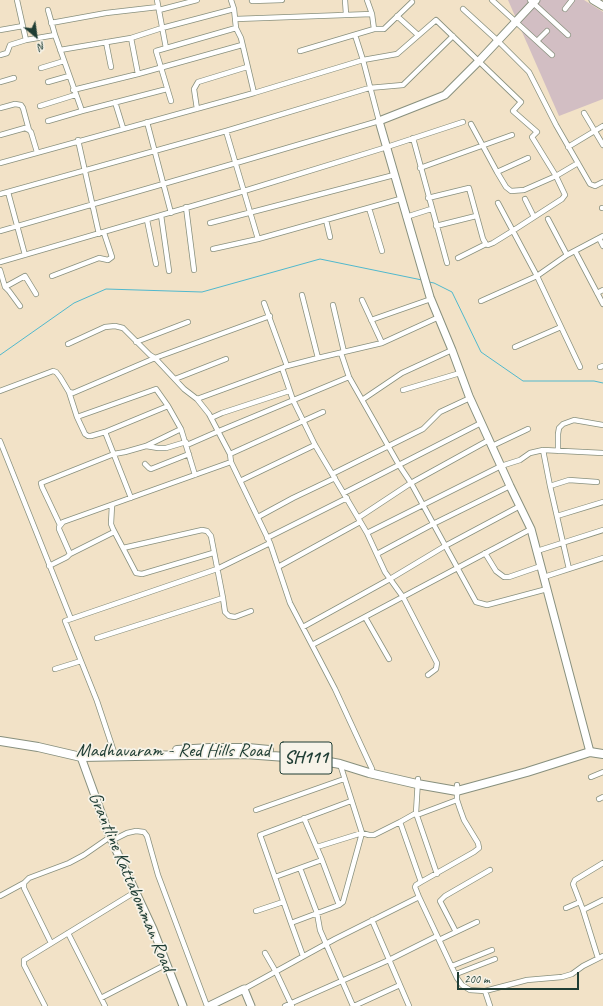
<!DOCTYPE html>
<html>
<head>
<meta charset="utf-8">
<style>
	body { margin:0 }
	#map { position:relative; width:603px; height:1006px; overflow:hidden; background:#f2e2c7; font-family:Caveat,sans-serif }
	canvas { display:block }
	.north { position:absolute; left:16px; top:16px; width:40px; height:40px; -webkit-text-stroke:3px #f7f3e8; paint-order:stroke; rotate:151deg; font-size:11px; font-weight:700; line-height:16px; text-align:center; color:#1f3d34 }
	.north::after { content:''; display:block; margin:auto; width:14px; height:18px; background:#1f3d34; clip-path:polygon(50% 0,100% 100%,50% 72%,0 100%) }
	.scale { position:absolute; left:457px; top:972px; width:122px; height:18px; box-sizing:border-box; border:2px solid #1f3d34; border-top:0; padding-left:5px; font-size:12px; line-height:14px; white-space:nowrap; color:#1f3d34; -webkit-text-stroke:3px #f7f3e8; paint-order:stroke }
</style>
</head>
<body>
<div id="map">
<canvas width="603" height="1006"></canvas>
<div class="north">N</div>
<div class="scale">200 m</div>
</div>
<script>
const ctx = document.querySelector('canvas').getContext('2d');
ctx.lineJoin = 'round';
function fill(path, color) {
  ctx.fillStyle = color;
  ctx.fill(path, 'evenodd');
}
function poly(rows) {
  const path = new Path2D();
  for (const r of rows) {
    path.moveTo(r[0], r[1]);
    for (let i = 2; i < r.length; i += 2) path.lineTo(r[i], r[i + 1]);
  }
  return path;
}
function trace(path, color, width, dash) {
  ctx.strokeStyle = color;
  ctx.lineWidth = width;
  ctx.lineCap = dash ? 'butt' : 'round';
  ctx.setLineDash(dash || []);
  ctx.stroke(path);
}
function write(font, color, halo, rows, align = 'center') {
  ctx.font = font + ' Caveat,sans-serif';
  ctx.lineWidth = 3.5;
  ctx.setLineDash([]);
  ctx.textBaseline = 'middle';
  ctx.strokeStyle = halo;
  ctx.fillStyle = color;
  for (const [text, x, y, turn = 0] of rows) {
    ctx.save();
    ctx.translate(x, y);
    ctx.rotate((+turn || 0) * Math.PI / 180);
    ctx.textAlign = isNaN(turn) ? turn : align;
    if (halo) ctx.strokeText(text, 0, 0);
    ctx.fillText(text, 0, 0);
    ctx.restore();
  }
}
const industrial = poly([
	[508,0,584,0,603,12,603,99,559,116]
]);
const stream = poly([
	[429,282,434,283,452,292,481,352,523,381,594,381,603,383],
	[0,355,74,303,106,289,202,292,320,259,422,280]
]);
const street = poly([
	[157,0,166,48],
	[231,0,234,9,236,28,241,38,254,93],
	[253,0,252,1,282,0],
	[345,0,346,14],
	[367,0,372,14,374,29],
	[492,0,552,55],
	[530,0,568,35],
	[463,9,498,41,529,72,556,125,590,184,595,186,603,182],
	[565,9,572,0],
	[48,10,55,35,82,111],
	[159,10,197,0],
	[397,16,418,35],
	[236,19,372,14],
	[51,23,106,13,158,7],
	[0,30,23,26],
	[355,35,363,60,397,54,436,20,521,102,513,111,537,132,532,137,556,176,565,195,562,199,514,230,493,243,488,245,486,244,483,239,469,188,428,198],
	[131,38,138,74],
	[26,40,55,35],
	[537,41,547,31],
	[106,42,111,67],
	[60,50,131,38,162,28,234,9],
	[300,51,374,29,384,29,412,2],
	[0,55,7,53,10,45,26,40,17,0],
	[41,68,64,61],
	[0,82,14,78],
	[48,82,69,76],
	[73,90,138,74,242,45],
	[171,101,156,51,236,28],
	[115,102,123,128],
	[40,106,75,95],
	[0,108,15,104,21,105,23,108,29,130],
	[197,109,194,89,198,82,247,67],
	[584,113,603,145],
	[48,121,82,111,167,89],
	[147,122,171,213],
	[471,124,497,172,506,187,511,191,524,190,556,176,578,163],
	[226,131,258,239],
	[0,135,25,128,29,130,31,132,37,152],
	[413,138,447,263],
	[78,140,99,234],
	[568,147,603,126],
	[0,163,254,93,363,60,379,121,236,163,0,231],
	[420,168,512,135],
	[497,172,528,158],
	[8,192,25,255],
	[0,194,226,131,369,88,403,85,453,36],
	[525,199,534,217],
	[498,203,537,276,580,367],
	[186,207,194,270],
	[369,208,382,251],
	[602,208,603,208],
	[161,215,169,271],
	[406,217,431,209],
	[548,219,567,255],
	[147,220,156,264],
	[326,220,330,237],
	[210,223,394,175],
	[436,226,476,216],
	[599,238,603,246],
	[213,249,258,239,400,199],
	[575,251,603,304],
	[458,258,486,244],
	[0,262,244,191,387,147,463,122],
	[0,270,5,287,9,291,20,306],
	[52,276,99,258,108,260,112,257,104,233],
	[5,287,25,276,36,294],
	[597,293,603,290],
	[302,295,318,358],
	[362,300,382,343],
	[481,301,537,276,567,255,603,236],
	[264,303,287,366],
	[333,305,344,352],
	[371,320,431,299],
	[136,342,188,322],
	[68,344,105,327,115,326,123,328,150,355,155,358,184,389,197,399],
	[515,347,561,327],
	[341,353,349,377,399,465,411,483,476,602,487,605,547,589],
	[600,367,603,366],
	[282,368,293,400,315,445,367,533,385,572,403,597],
	[175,379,226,359],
	[403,390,460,373],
	[0,391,53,371,56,372,60,377,69,392,73,393,155,358,270,316],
	[69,392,77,417,156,389,168,406,181,429,195,475],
	[362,400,402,373,452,350],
	[77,417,85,434,88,436,91,436,105,432,168,406],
	[211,418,222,413,289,391],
	[105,432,131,498],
	[0,441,71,619],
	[187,445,219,431,349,377],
	[146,446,158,448,166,448,186,442],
	[492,446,528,429],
	[543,450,550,486,569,569],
	[558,451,558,434,559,428,563,424,574,420,603,425],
	[230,454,323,412],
	[145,464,149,468,151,469,189,454],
	[501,466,520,460,530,453,543,450,603,453],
	[332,474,423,429,440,412,470,398],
	[240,481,315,445],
	[550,486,569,480,597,482],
	[344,493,481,423],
	[112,505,111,524,113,529,136,573,142,574,213,553],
	[557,516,603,502],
	[258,517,293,498,335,478],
	[358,518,411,483,489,440],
	[60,525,42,487,41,483,114,454,125,452,146,446,181,429],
	[367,533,501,466],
	[267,538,347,498],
	[537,551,603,530],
	[485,553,496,571,504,577,509,577,541,566],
	[70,554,114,532],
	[377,554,433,524,510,486],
	[49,566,67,557,70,554,59,529,59,527,63,522,231,462],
	[278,567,360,522],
	[544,577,603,558],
	[403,597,437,663,436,669,428,675],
	[223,598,225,612,229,616,235,617,251,611],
	[365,617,389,659],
	[303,627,390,579,445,546,520,506],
	[97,638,223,598,211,536,207,531,202,530,123,548],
	[312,645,531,529],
	[55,669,81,661],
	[114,752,97,701,65,621,217,569,270,543],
	[370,773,372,769,335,689,290,603,270,543,231,462,230,454,209,414,197,399,287,366,318,358,382,343,439,317],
	[591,777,603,772],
	[599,799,603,797],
	[256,810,344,779],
	[416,813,437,874],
	[417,815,457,800],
	[304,818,322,860,339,905],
	[111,841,127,833,136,831,144,832,147,836,158,875,207,1006],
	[317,847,362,833,369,835,374,835,400,822],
	[300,868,317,913,320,930,353,1006],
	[275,877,322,860],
	[421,882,474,852,479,848,478,843,464,820,460,809,457,800,457,785],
	[0,896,24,883],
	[419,897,457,978,462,985,470,990,485,991,527,980,562,977,572,974,583,966,603,956],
	[566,908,580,902],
	[583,910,603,900],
	[256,911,283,902],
	[372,920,409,1006],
	[291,923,260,835,351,801],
	[456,932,440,901,445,896,490,870],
	[68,933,105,1006],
	[439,940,477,922],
	[51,943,24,888,24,883,29,878,69,863,84,855,110,837],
	[265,953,276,972,292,1006],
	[303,956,291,923,339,905,343,902,362,833,340,764],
	[598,958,583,910,573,884,575,880,603,863],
	[452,966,492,950],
	[456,974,495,959],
	[244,989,335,939,419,897,415,887,416,885,421,882,400,822,416,813,418,779],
	[485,991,490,1006],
	[101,998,167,964],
	[45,1006,24,965,24,960,135,892],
	[285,1006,389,960,437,936],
	[354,1006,400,985]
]);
const secondary = poly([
	[536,0,479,61,445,95,379,121,430,297,452,350,469,396,510,486,531,529,590,752],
	[593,0,603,6],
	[81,757,110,837,153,929,183,1006],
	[209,1006,244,989,251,1006]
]);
const primary = poly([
	[0,741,38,747,81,757,245,754,313,759,340,764,369,773,417,784,457,791,527,772,590,752,603,754],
	[177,750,210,748,248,748,269,750]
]);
const shields = [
	[306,758,52]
];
const shieldNames = [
	["SH111",306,758]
];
const streetNames = [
	["Madhavaram - Red Hills Road",173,751],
	["Grantline Kattabomman Road",131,882,67]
];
fill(industrial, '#d2bec3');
trace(stream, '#50b8cd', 1);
trace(street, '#88907e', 6);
trace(secondary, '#88907e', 9);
trace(primary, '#88907e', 10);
trace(street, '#fff', 4.5);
trace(secondary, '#fff', 7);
trace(primary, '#fff', 8);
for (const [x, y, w] of shields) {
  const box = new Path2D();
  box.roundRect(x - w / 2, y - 16, w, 32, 3);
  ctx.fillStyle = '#f7f3e8';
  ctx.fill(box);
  trace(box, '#1f3d34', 1);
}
write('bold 18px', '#1f3d34', null, shieldNames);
write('19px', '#1f3d34', '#f7f3e8', streetNames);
</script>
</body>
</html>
